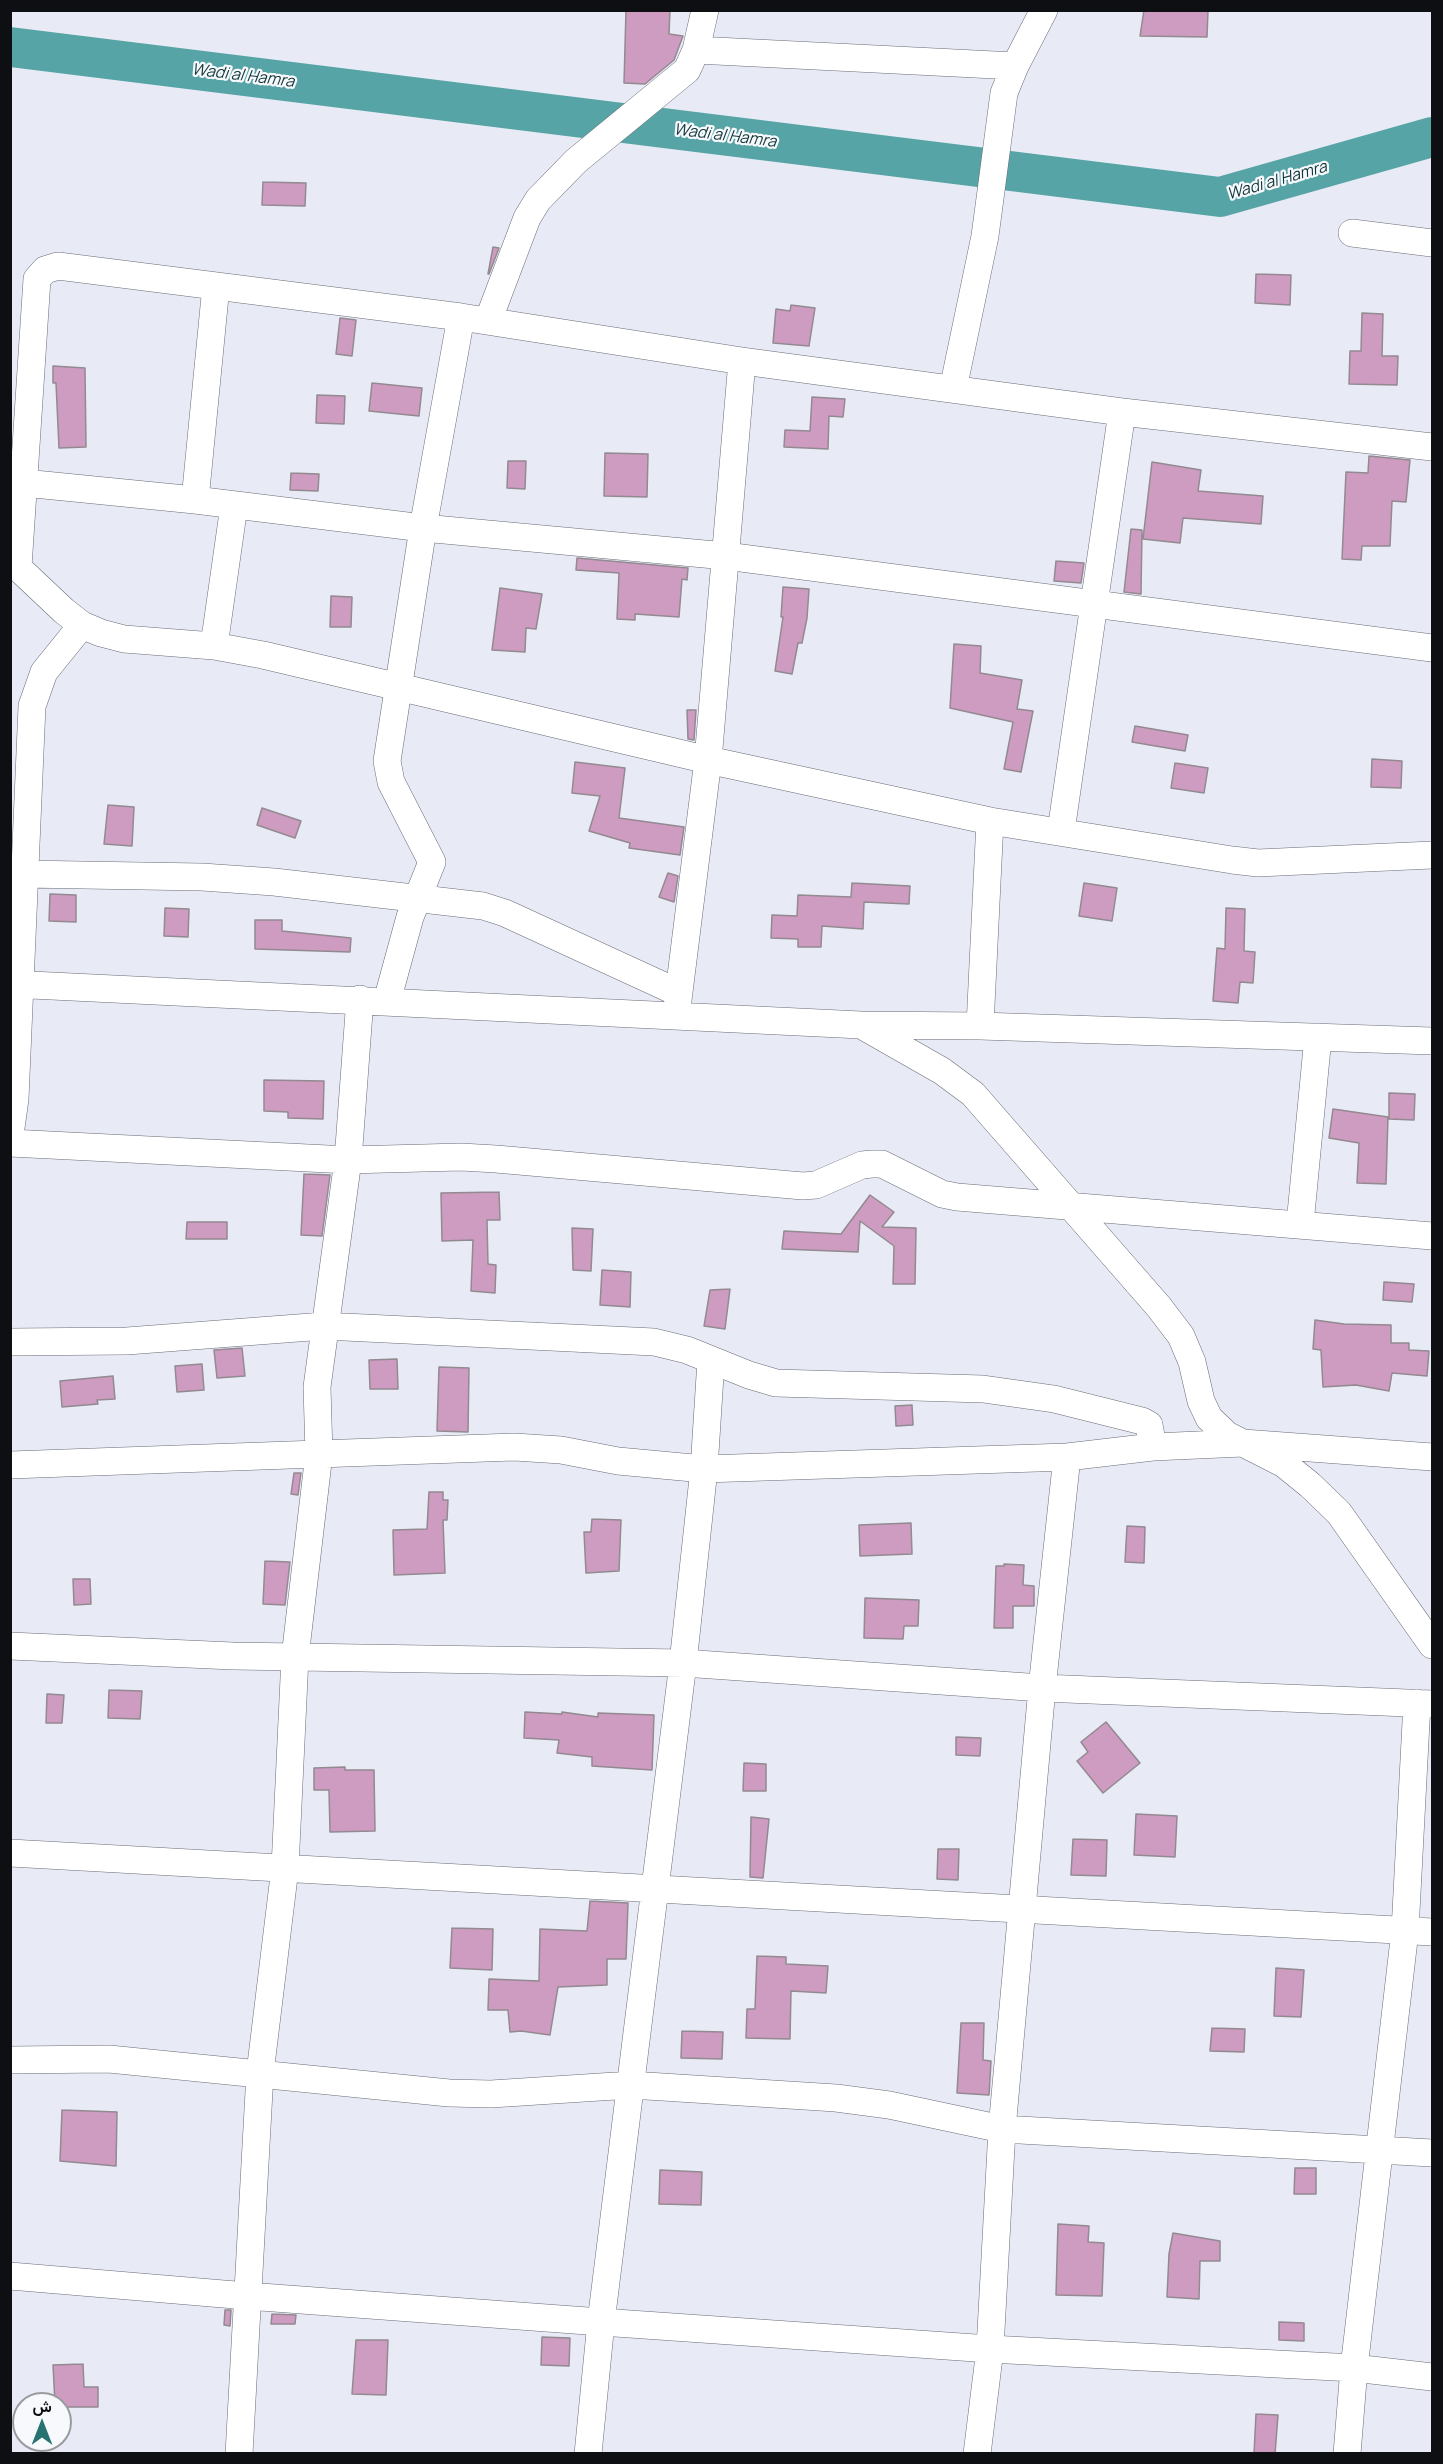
<!DOCTYPE html>
<html>
<head>
<meta charset="utf-8">
<style>
	body { margin:0 }
	#map { position:relative; width:1443px; height:2464px; overflow:hidden; background:#e8ebf6; font-family:Manrope,Vazirmatn,sans-serif }
	canvas { display:block }
	.frame { position:absolute; inset:0; border:12px solid #0e0f12; pointer-events:none }
	.north { position:absolute; left:12px; top:2392px; width:60px; height:60px; box-sizing:border-box; background:#f7f9fd; border:2px solid #9a9b9f; border-radius:50%; rotate:0deg; font-size:16px; font-weight:700; line-height:24px; text-align:center; color:#0e0f12 }
	.north::after { content:''; display:block; margin:auto; width:21px; height:27px; background:#287372; clip-path:polygon(50% 0,100% 100%,50% 72%,0 100%) }
</style>
</head>
<body>
<div id="map">
<canvas width="1443" height="2464"></canvas>
<div class="frame"></div>
<div class="north">ش</div>
</div>
<script>
const ctx = document.querySelector('canvas').getContext('2d');
ctx.lineJoin = 'round';
function poly(rows) {
  const path = new Path2D();
  for (const r of rows) {
    path.moveTo(r[0], r[1]);
    for (let i = 2; i < r.length; i += 2) path.lineTo(r[i], r[i + 1]);
  }
  return path;
}
function trace(path, color, width, dash) {
  ctx.strokeStyle = color;
  ctx.lineWidth = width;
  ctx.lineCap = dash ? 'butt' : 'round';
  ctx.setLineDash(dash || []);
  ctx.stroke(path);
}
function fill(path, color) {
  ctx.fillStyle = color;
  ctx.fill(path, 'evenodd');
}
function write(font, color, halo, rows, align = 'center') {
  ctx.font = font + ' Manrope,sans-serif';
  ctx.lineWidth = 4.5;
  ctx.setLineDash([]);
  ctx.textBaseline = 'middle';
  ctx.strokeStyle = halo;
  ctx.fillStyle = color;
  for (const [text, x, y, turn = 0] of rows) {
    ctx.save();
    ctx.translate(x, y);
    ctx.rotate((+turn || 0) * Math.PI / 180);
    ctx.textAlign = isNaN(turn) ? turn : align;
    if (halo) ctx.strokeText(text, 0, 0);
    ctx.fillText(text, 0, 0);
    ctx.restore();
  }
}
const river = poly([
	[10,47,1220,197,1432,137]
]);
const building = poly([
	[626,10,670,10,669,34,683,36,674,60,645,84,624,83,626,10],
	[1144,10,1208,11,1207,37,1140,36,1144,10],
	[263,182,306,183,305,206,262,205,263,182],
	[493,247,499,248,489,274,488,274,493,247],
	[1256,274,1291,275,1290,305,1255,303,1256,274],
	[791,305,815,308,809,346,773,343,776,309,790,311,791,305],
	[1362,313,1383,314,1382,356,1398,356,1397,385,1349,384,1350,351,1361,351,1362,313],
	[340,318,356,320,352,356,336,354,340,318],
	[53,366,85,368,86,447,59,448,56,383,53,383,53,366],
	[372,383,422,388,419,416,369,411,372,383],
	[317,395,345,396,344,424,316,423,317,395],
	[812,397,845,399,843,417,829,416,828,449,784,447,785,430,810,431,812,397],
	[605,453,648,454,647,497,604,496,605,453],
	[1369,456,1410,460,1406,502,1392,501,1390,546,1362,546,1361,560,1342,559,1346,472,1368,473,1369,456],
	[508,461,526,461,525,489,507,488,508,461],
	[1152,462,1201,470,1198,491,1263,496,1261,524,1183,518,1180,543,1143,539,1152,462],
	[291,473,319,474,318,491,290,490,291,473],
	[1131,529,1142,530,1141,594,1124,592,1131,529],
	[577,558,688,568,687,580,682,579,679,617,635,614,635,620,617,619,619,573,576,570,577,558],
	[1056,561,1084,563,1081,583,1054,581,1056,561],
	[783,587,809,589,807,618,802,643,798,643,792,674,775,671,783,617,781,617,783,587],
	[500,588,542,594,536,629,526,628,525,652,492,650,500,588],
	[331,596,352,597,351,627,330,627,331,596],
	[954,644,981,646,980,673,1022,680,1017,709,1033,711,1021,772,1004,769,1013,722,950,708,954,644],
	[687,710,696,710,694,740,688,739,687,710],
	[1135,726,1188,735,1185,751,1132,742,1135,726],
	[1372,759,1402,761,1401,788,1371,787,1372,759],
	[575,762,625,768,619,818,684,827,680,855,629,848,630,843,589,831,600,796,572,793,575,762],
	[1175,763,1208,768,1204,793,1171,788,1175,763],
	[108,805,134,807,132,846,104,844,108,805],
	[262,808,301,821,295,838,257,825,262,808],
	[668,873,678,876,674,902,659,897,668,873],
	[852,883,910,886,909,904,864,902,863,929,822,926,821,947,798,947,798,939,771,938,772,915,797,916,798,895,851,897,852,883],
	[1084,883,1117,888,1112,921,1079,916,1084,883],
	[50,894,76,895,76,922,49,921,50,894],
	[165,908,189,909,188,937,164,936,165,908],
	[1226,908,1245,909,1244,951,1255,952,1253,983,1240,982,1238,1003,1213,1001,1217,948,1225,949,1226,908],
	[255,920,282,920,282,931,351,938,350,952,255,949,255,920],
	[264,1080,324,1081,323,1119,288,1118,288,1112,264,1111,264,1080],
	[1389,1093,1415,1094,1414,1120,1389,1119,1389,1093],
	[1333,1109,1388,1117,1386,1184,1357,1183,1359,1143,1329,1138,1333,1109],
	[304,1174,330,1175,322,1236,301,1235,304,1174],
	[499,1192,500,1220,487,1220,488,1264,496,1265,495,1293,471,1291,473,1240,442,1241,441,1193,499,1192],
	[870,1195,894,1212,882,1227,916,1228,915,1284,893,1284,894,1246,860,1221,858,1252,782,1249,784,1231,841,1234,870,1195],
	[187,1222,227,1222,227,1239,186,1239,187,1222],
	[572,1228,593,1229,591,1271,573,1270,572,1228],
	[602,1270,631,1272,630,1307,600,1305,602,1270],
	[1384,1282,1414,1284,1412,1302,1383,1300,1384,1282],
	[730,1289,725,1329,704,1326,710,1290,730,1289],
	[1315,1320,1344,1324,1391,1325,1391,1343,1409,1343,1409,1350,1429,1351,1427,1376,1392,1373,1389,1391,1356,1385,1323,1387,1321,1350,1313,1349,1315,1320],
	[242,1348,245,1376,217,1378,214,1350,242,1348],
	[397,1359,398,1389,370,1389,369,1360,397,1359],
	[202,1364,204,1390,177,1392,175,1366,202,1364],
	[439,1367,469,1368,468,1432,437,1431,439,1367],
	[113,1376,115,1399,97,1400,98,1404,62,1407,60,1381,113,1376],
	[912,1405,913,1425,896,1426,895,1406,912,1405],
	[294,1473,301,1473,298,1495,291,1494,294,1473],
	[429,1492,443,1492,443,1500,448,1500,447,1520,443,1520,445,1573,394,1575,393,1530,427,1529,429,1492],
	[592,1519,621,1520,619,1571,586,1573,584,1532,591,1532,592,1519],
	[911,1523,912,1554,860,1556,859,1525,911,1523],
	[1127,1526,1145,1527,1144,1563,1125,1562,1127,1526],
	[265,1561,290,1562,285,1605,263,1604,265,1561],
	[1004,1564,1024,1565,1023,1585,1034,1586,1034,1606,1013,1606,1013,1628,994,1628,996,1566,1004,1566,1004,1564],
	[73,1579,90,1579,91,1604,74,1605,73,1579],
	[865,1598,919,1600,918,1626,904,1626,903,1639,864,1638,865,1598],
	[109,1690,142,1691,140,1719,108,1718,109,1690],
	[47,1694,64,1695,62,1723,46,1723,47,1694],
	[525,1712,562,1714,562,1712,598,1717,598,1713,654,1715,652,1770,592,1766,592,1757,557,1753,559,1740,524,1738,525,1712],
	[1106,1722,1140,1763,1103,1793,1077,1761,1088,1752,1081,1742,1106,1722],
	[956,1737,981,1738,980,1756,956,1755,956,1737],
	[744,1763,766,1764,766,1791,743,1791,744,1763],
	[345,1767,345,1770,374,1770,375,1831,330,1832,329,1790,314,1790,314,1768,345,1767],
	[1136,1814,1177,1816,1175,1857,1134,1855,1136,1814],
	[751,1817,769,1819,763,1878,750,1877,751,1817],
	[1073,1839,1107,1840,1106,1876,1071,1875,1073,1839],
	[938,1849,959,1849,958,1880,937,1879,938,1849],
	[590,1901,628,1903,626,1959,607,1959,607,1985,558,1987,550,2035,521,2031,510,2032,508,2010,488,2010,489,1979,539,1981,540,1929,587,1931,590,1901],
	[452,1928,493,1929,492,1970,450,1968,452,1928],
	[757,1956,786,1957,786,1964,828,1966,826,1993,791,1991,790,2039,746,2038,747,2009,755,2009,757,1956],
	[1276,1968,1304,1970,1301,2017,1274,2016,1276,1968],
	[961,2023,984,2023,983,2060,991,2061,989,2095,957,2093,961,2023],
	[1212,2028,1245,2029,1244,2052,1210,2051,1212,2028],
	[682,2031,723,2032,722,2059,681,2058,682,2031],
	[62,2110,117,2112,116,2166,60,2161,62,2110],
	[1295,2168,1316,2168,1316,2194,1294,2194,1295,2168],
	[660,2170,702,2172,701,2205,659,2204,660,2170],
	[1058,2224,1089,2226,1088,2242,1104,2243,1102,2296,1056,2295,1058,2224],
	[1173,2233,1220,2241,1220,2261,1200,2261,1199,2299,1167,2297,1169,2254,1173,2233],
	[225,2310,231,2310,230,2326,224,2325,225,2310],
	[272,2314,296,2315,295,2324,271,2324,272,2314],
	[1279,2322,1304,2323,1304,2341,1279,2340,1279,2322],
	[542,2337,570,2338,569,2366,541,2365,542,2337],
	[356,2340,388,2340,386,2395,352,2394,356,2340],
	[83,2364,84,2387,98,2387,98,2407,60,2407,60,2404,55,2404,53,2365,83,2364],
	[1256,2414,1278,2415,1275,2454,1254,2454,1256,2414]
]);
const minor = poly([
	[696,50,1015,66],
	[1352,233,1432,243],
	[488,321,527,218,538,200,576,161,687,70,696,50,705,10],
	[953,389,985,236,1004,93,1015,66,1044,10],
	[24,483,195,500,423,528,726,556,1432,648],
	[195,500,216,286],
	[10,560,64,611,82,625,101,633,124,639,214,646,263,655,708,760,990,821,1232,860,1258,863,1432,855],
	[18,567,37,279,45,270,58,266,461,317,742,361,1122,412,1432,447],
	[214,646,234,506],
	[1061,831,1122,412],
	[23,874,202,877,274,882,483,906,505,913,679,993],
	[10,984,861,1025,980,1026,1432,1041],
	[387,1001,410,917,432,862,391,782,387,761,423,528,461,317],
	[677,1008,708,760,742,361],
	[863,1026,942,1071,973,1094,1159,1307,1181,1336,1192,1362,1201,1401,1209,1418,1227,1435,1284,1464,1310,1485,1339,1513,1432,1645],
	[980,1026,990,821],
	[10,1135,15,1099,32,706,44,672,82,625],
	[10,1143,348,1160,461,1157,496,1159,803,1186,816,1185,862,1165,872,1164,882,1164,942,1194,957,1197,1432,1236],
	[1300,1224,1318,1037],
	[10,1342,127,1341,324,1326,654,1342,687,1350,749,1375,776,1383,983,1389,1054,1399,1142,1421,1149,1425,1153,1447],
	[10,1465,514,1447,561,1450,618,1461,704,1469,1067,1457,1153,1447,1243,1443,1432,1457],
	[10,1646,233,1656,683,1663,1042,1688,1432,1704],
	[10,1853,1432,1932],
	[10,2060,109,2059,449,2093,491,2094,631,2085,836,2098,889,2105,1002,2129,1432,2153],
	[10,2276,247,2296,601,2322,990,2349,1354,2368,1432,2377],
	[239,2454,260,2073,285,1868,295,1657,319,1454,317,1387,348,1160,360,999],
	[588,2454,601,2322,683,1663,704,1469,711,1360],
	[977,2454,990,2349,1002,2129,1042,1688,1067,1457],
	[1347,2454,1354,2368,1405,1931,1417,1703]
]);
const waterNames = [
	["Wadi al Hamra",243,76,7],
	["Wadi al Hamra",725,136,7],
	["Wadi al Hamra",1277,181,-16]
];
trace(river, '#57a4a6', 40);
fill(building, '#ce9cc0');
trace(building, '#938990', 1.5);
trace(minor, '#696c76', 28);
trace(minor, '#fff', 27);
write('italic 16px', '#113738', '#f7f9fd', waterNames);
</script>
</body>
</html>
